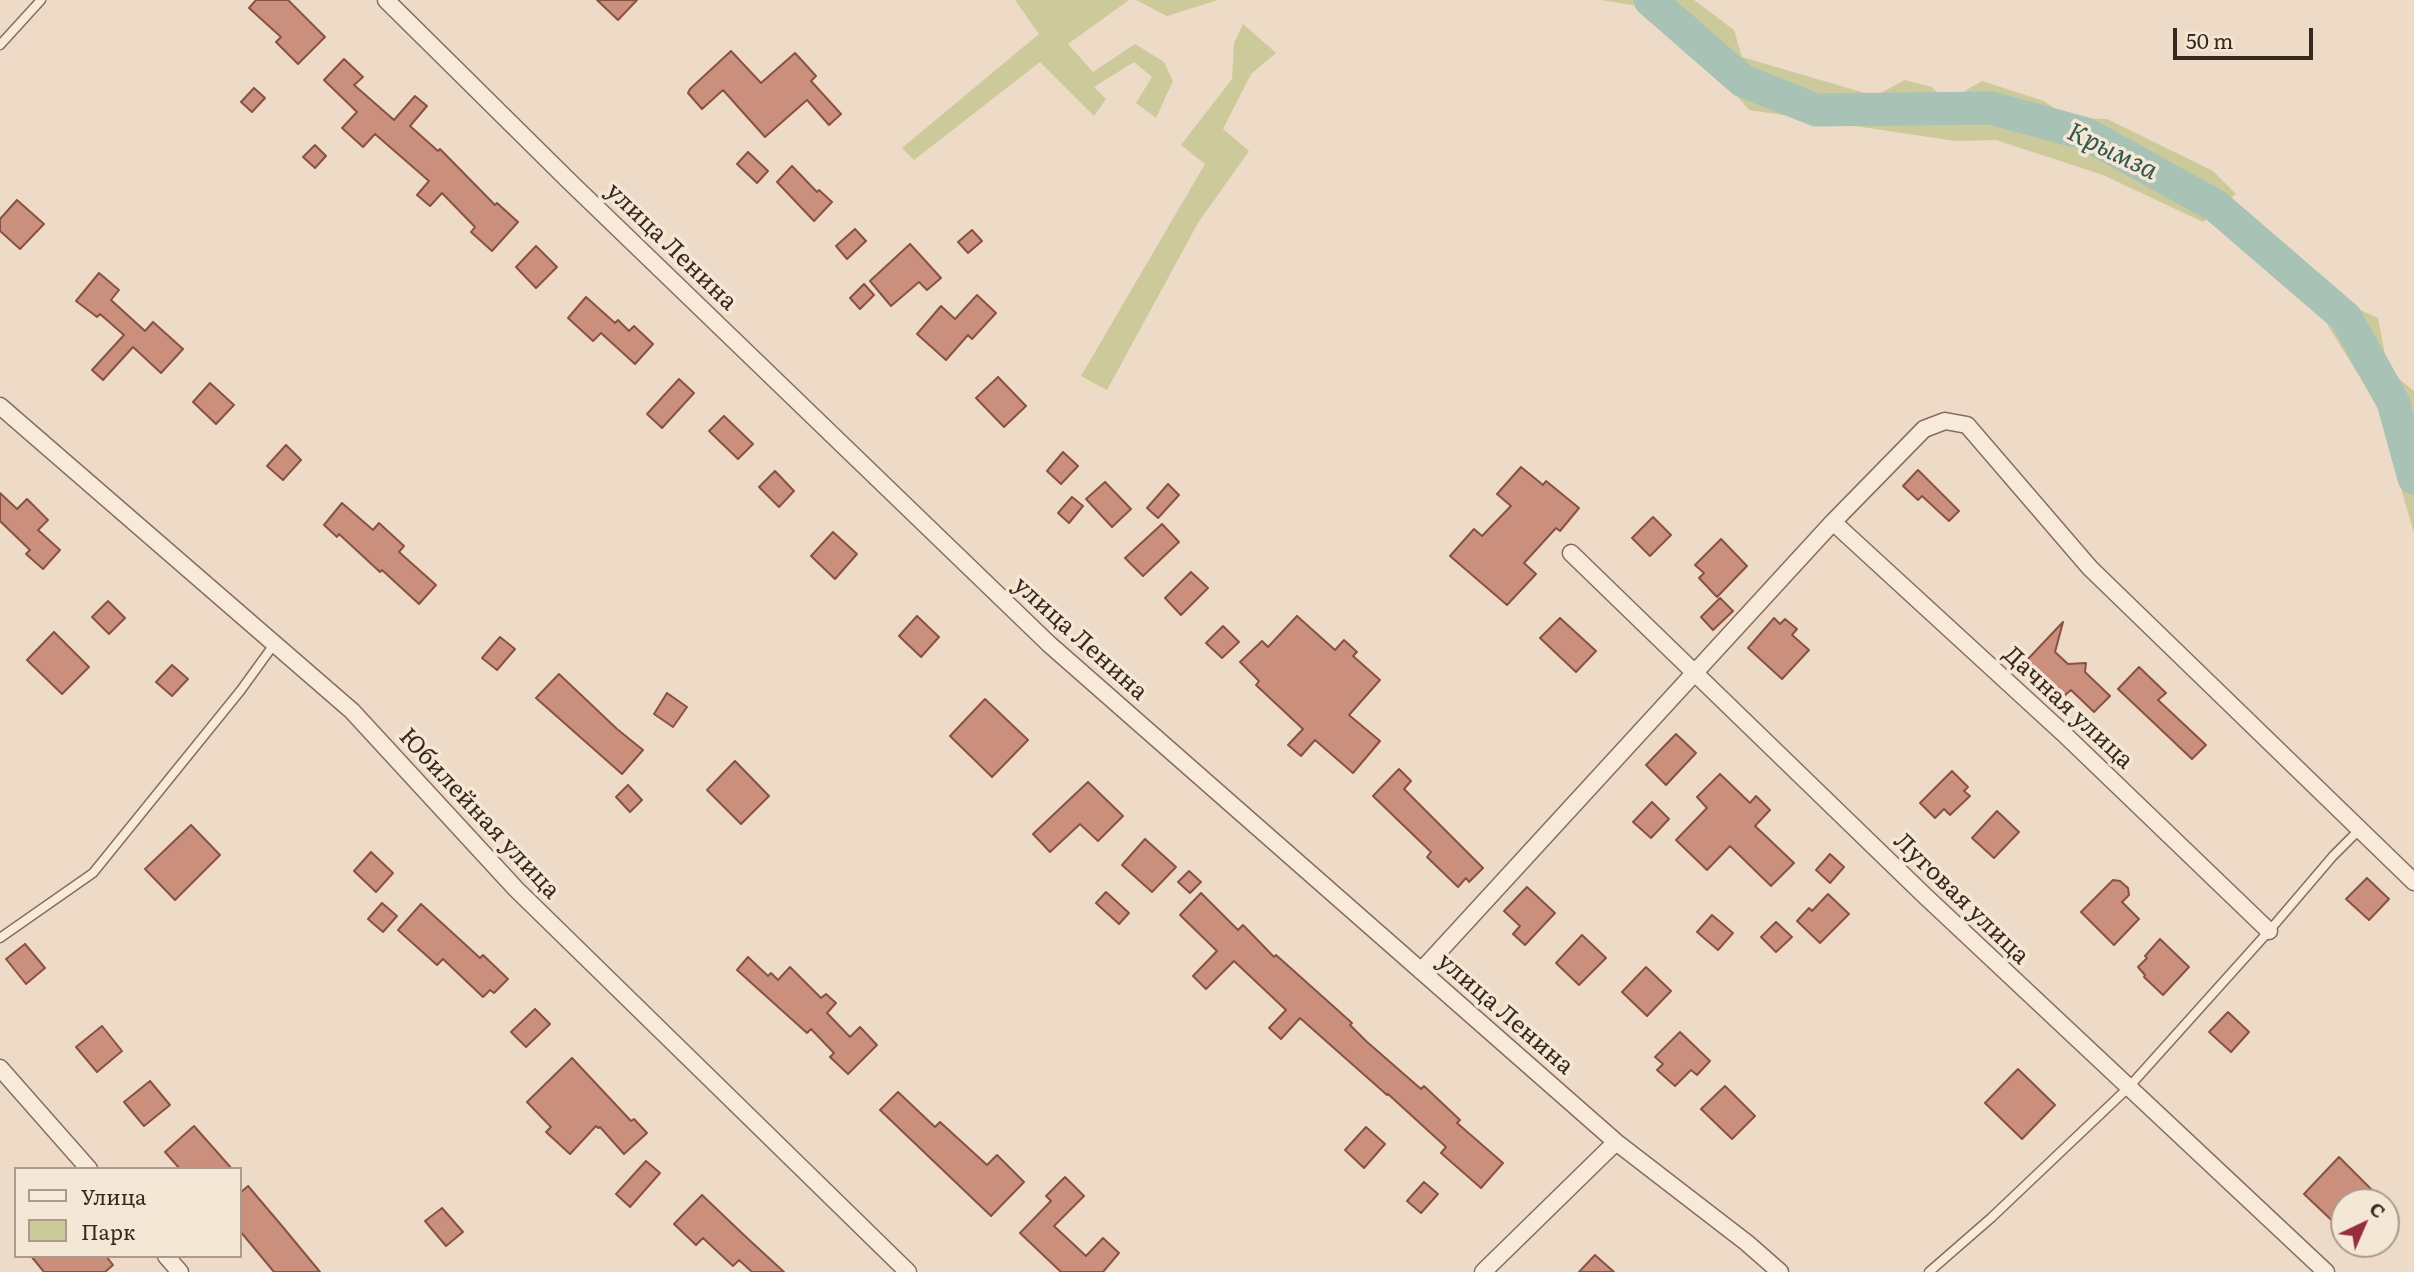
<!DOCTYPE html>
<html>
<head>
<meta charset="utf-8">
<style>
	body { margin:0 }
	#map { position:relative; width:2414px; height:1272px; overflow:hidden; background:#eedbc7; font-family:Literata,serif }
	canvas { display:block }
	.legend { position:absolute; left:14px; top:1167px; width:228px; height:91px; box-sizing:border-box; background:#f5e7d6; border:2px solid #aa9b8d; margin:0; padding:9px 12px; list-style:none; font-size:21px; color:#3a2820 }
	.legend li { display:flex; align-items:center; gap:14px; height:35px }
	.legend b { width:35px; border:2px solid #aa9b8d }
	.north { position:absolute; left:2330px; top:1188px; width:70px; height:70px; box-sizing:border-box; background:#f5e7d6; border:2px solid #aa9b8d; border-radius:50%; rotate:44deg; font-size:19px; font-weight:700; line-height:28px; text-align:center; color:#3a2820 }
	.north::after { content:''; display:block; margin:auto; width:24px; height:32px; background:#972d41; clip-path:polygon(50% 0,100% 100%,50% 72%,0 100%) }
	.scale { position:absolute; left:2173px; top:28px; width:140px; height:32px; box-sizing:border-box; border:4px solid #3a2820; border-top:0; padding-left:9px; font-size:21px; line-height:24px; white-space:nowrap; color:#3a2820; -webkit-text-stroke:5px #f5e7d6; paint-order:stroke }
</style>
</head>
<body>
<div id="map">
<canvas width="2414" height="1272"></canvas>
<ul class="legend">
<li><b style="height:9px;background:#f8eada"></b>Улица</li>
<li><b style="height:19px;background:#ccc99a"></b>Парк</li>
</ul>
<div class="north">С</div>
<div class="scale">50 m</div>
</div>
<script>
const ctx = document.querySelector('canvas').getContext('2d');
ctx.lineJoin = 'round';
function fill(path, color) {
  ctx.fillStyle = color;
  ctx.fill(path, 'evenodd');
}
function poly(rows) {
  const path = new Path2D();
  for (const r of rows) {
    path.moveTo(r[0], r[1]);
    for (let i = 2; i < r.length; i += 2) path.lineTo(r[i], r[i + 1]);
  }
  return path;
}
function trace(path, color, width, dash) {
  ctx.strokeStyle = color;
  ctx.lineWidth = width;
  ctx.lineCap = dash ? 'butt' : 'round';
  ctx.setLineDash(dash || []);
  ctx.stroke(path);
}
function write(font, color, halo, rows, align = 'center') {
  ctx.font = font + ' Literata,serif';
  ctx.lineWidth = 7;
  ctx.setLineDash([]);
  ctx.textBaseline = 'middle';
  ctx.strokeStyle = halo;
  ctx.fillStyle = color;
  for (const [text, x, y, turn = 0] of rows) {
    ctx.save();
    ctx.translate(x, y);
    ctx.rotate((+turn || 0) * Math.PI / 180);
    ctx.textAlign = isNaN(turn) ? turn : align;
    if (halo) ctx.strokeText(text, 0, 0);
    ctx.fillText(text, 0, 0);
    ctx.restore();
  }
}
const green = poly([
	[1015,0,1129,0,1068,44,1093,72,1135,44,1164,62,1173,81,1156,118,1136,103,1152,77,1134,62,1094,87,1106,99,1094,116,1040,62,914,160,902,148,1039,34],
	[1136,0,1218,0,1167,16],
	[1601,0,1694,0,1734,30,1742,57,1875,96,1905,80,1932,87,1946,102,1982,81,2044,101,2068,118,2107,119,2213,171,2236,194,2203,222,2103,175,1996,140,1955,141,1749,110,1712,67,1637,6],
	[1243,24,1276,53,1251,74,1223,129,1249,151,1198,223,1107,390,1081,376,1205,164,1181,145,1232,79,1234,43],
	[2316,306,2356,308,2378,318,2388,370,2414,391,2414,533,2377,405]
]);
const river = poly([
	[1650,0,1743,81,1816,110,1991,108,2086,134,2216,206,2346,318,2393,402,2414,478]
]);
const building = poly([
	[256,0,288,0,325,37,298,64,276,42,281,37,249,8,256,0],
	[597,0,637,0,618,20,597,0],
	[731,51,761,83,795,53,816,76,811,81,841,114,829,125,807,100,765,137,723,90,702,109,688,93,690,89,731,51],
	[344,59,363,77,354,85,394,120,415,96,427,106,410,126,438,151,440,149,495,205,497,203,518,222,492,251,471,232,475,227,442,193,430,206,417,195,429,181,375,134,363,147,342,128,357,112,324,80,344,59],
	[254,88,265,98,252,112,241,102,254,88],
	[315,145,326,156,315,168,303,157,315,145],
	[748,152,768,171,757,183,737,164,748,152],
	[792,166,817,192,819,190,832,202,814,221,777,182,792,166],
	[17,200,44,224,20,249,0,231,0,219,17,200],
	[855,229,866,241,847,259,836,246,855,229],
	[972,230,982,241,968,253,958,242,972,230],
	[910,244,941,278,927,290,919,282,891,306,870,281,910,244],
	[536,246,557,267,536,288,516,267,536,246],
	[99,273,119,290,111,300,145,331,153,322,183,349,161,373,133,347,103,380,92,370,124,335,100,314,97,317,76,301,99,273],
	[864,284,874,295,860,309,850,298,864,284],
	[977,295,996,313,972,339,968,335,946,360,917,334,941,306,955,319,977,295],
	[586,297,615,323,618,320,629,331,634,326,653,344,635,364,601,333,593,341,568,318,586,297],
	[998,377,1026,406,1004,427,976,398,998,377],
	[679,379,694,393,662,428,647,414,679,379],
	[210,383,234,405,216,424,193,402,210,383],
	[724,416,753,444,738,459,709,431,724,416],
	[286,445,301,460,283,480,267,466,286,445],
	[1063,452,1078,466,1061,484,1047,471,1063,452],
	[1521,467,1543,485,1546,481,1579,508,1560,531,1556,528,1524,563,1536,574,1507,605,1450,556,1474,529,1482,536,1511,506,1497,494,1521,467],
	[1918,470,1959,511,1949,521,1922,496,1918,500,1903,486,1918,470],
	[775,471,794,491,779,507,759,487,775,471],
	[1105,482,1131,509,1112,527,1086,499,1105,482],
	[1168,484,1179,495,1158,518,1147,508,1168,484],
	[0,493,17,509,27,499,48,520,38,530,60,550,43,569,26,554,30,550,0,521,0,493],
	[1072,497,1083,506,1069,523,1058,513,1072,497],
	[342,503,373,530,379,523,404,546,399,552,436,585,419,604,382,570,380,572,339,534,337,537,324,525,342,503],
	[1653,517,1671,535,1650,556,1632,538,1653,517],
	[1162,524,1179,542,1143,576,1125,558,1162,524],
	[833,532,857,554,835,579,811,556,833,532],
	[1721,539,1747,566,1717,597,1699,578,1704,573,1695,565,1721,539],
	[1191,572,1208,588,1181,615,1165,598,1191,572],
	[1720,598,1733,611,1713,630,1701,617,1720,598],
	[108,601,125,618,109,634,92,617,108,601],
	[917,616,939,637,921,657,899,636,917,616],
	[1297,616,1335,650,1344,640,1357,652,1353,656,1380,680,1349,715,1380,741,1353,773,1315,740,1301,756,1288,745,1303,729,1256,685,1259,681,1240,662,1262,641,1268,647,1297,616],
	[1560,618,1596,651,1576,672,1540,638,1560,618],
	[1774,618,1780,624,1785,619,1797,629,1792,635,1809,650,1782,679,1748,648,1774,618],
	[2063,622,2055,652,2068,664,2086,663,2085,672,2110,696,2094,712,2071,690,2064,696,2027,660,2063,622],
	[1223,626,1239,642,1222,658,1206,643,1223,626],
	[54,632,89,667,62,694,27,660,54,632],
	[500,637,515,649,497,670,482,658,500,637],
	[172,665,188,679,172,696,156,682,172,665],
	[2139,667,2166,693,2158,700,2206,745,2192,759,2118,689,2139,667],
	[559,674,617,729,643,750,622,774,536,698,559,674],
	[667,693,687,707,673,727,654,714,667,693],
	[985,699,1028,740,992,777,950,736,985,699],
	[1676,734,1696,753,1666,785,1646,765,1676,734],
	[735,761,769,796,741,824,707,790,735,761],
	[1399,769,1411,781,1404,789,1483,868,1469,882,1466,878,1458,887,1427,857,1431,852,1373,796,1399,769],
	[1952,771,1968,787,1964,791,1970,796,1950,815,1944,809,1935,818,1920,803,1952,771],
	[1720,774,1750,803,1756,796,1770,810,1755,826,1794,863,1771,886,1730,846,1707,870,1676,840,1707,808,1697,797,1720,774],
	[1088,782,1123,816,1098,841,1080,824,1050,852,1033,834,1088,782],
	[628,785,642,800,630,812,616,797,628,785],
	[1652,802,1669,819,1651,838,1633,822,1652,802],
	[1997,811,2019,832,1994,858,1972,838,1997,811],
	[191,825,220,855,175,900,145,869,191,825],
	[1145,839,1176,867,1152,892,1122,865,1145,839],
	[371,852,393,873,376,892,354,871,371,852],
	[1830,854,1844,867,1830,883,1816,870,1830,854],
	[1189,871,1201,882,1190,893,1178,882,1189,871],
	[2367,878,2389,899,2369,920,2346,899,2367,878],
	[2113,880,2120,881,2128,888,2129,895,2122,902,2139,919,2114,945,2081,912,2113,880],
	[1527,887,1555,913,1525,945,1513,934,1520,926,1504,911,1527,887],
	[1106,892,1129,913,1119,924,1096,903,1106,892],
	[1201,893,1238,930,1243,925,1274,957,1276,955,1352,1023,1350,1025,1366,1041,1421,1089,1424,1086,1460,1120,1457,1123,1503,1163,1481,1188,1441,1153,1446,1147,1388,1094,1387,1095,1300,1018,1281,1039,1269,1028,1286,1010,1234,961,1206,989,1193,976,1217,951,1180,915,1201,893],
	[1828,894,1849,914,1820,943,1797,921,1809,908,1812,911,1828,894],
	[382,903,397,916,383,932,368,919,382,903],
	[421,904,480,958,483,955,508,979,494,993,490,990,483,997,443,959,437,965,398,930,421,904],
	[1712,915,1733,933,1718,950,1697,932,1712,915],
	[1776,922,1792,937,1776,952,1761,937,1776,922],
	[1582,935,1606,958,1579,985,1556,963,1582,935],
	[2160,939,2189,967,2163,995,2144,977,2145,975,2138,967,2147,958,2145,956,2160,939],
	[25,944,45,968,26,984,6,959,25,944],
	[748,957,768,976,771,973,778,980,790,967,821,998,826,994,836,1003,827,1013,850,1037,860,1027,877,1045,848,1074,830,1057,834,1053,811,1029,807,1033,737,970,748,957],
	[1646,967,1671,991,1647,1016,1622,992,1646,967],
	[535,1009,550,1024,526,1047,511,1032,535,1009],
	[2228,1012,2249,1032,2231,1052,2209,1032,2228,1012],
	[102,1026,122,1051,97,1072,76,1047,102,1026],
	[1680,1032,1710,1061,1697,1075,1691,1070,1675,1086,1657,1070,1663,1064,1655,1057,1680,1032],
	[572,1058,631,1121,634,1119,647,1133,624,1154,600,1127,598,1128,596,1126,570,1154,546,1132,551,1127,527,1102,572,1058],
	[2018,1069,2055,1105,2022,1139,1985,1103,2018,1069],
	[150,1081,170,1105,144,1126,124,1102,150,1081],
	[1725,1086,1755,1116,1732,1139,1701,1109,1725,1086],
	[898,1092,935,1127,940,1122,987,1165,997,1155,1024,1182,991,1216,880,1110,898,1092],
	[194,1126,232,1169,180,1169,165,1152,194,1126],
	[1366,1127,1385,1144,1364,1168,1345,1150,1366,1127],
	[2339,1157,2372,1190,2361,1202,2344,1202,2344,1232,2304,1194,2339,1157],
	[646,1161,660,1173,630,1207,616,1194,646,1161],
	[1065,1177,1084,1196,1054,1226,1086,1256,1103,1238,1119,1253,1103,1272,1061,1272,1020,1233,1051,1201,1046,1196,1065,1177],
	[1424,1182,1438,1194,1421,1213,1407,1201,1424,1182],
	[248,1186,282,1226,320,1272,274,1272,240,1231,240,1193,248,1186],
	[702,1195,746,1237,784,1272,752,1272,739,1260,733,1266,703,1238,696,1245,674,1224,702,1195],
	[442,1208,463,1232,446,1246,425,1221,442,1208],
	[1595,1255,1614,1272,1579,1272,1595,1255],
	[31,1256,106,1256,113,1265,105,1272,44,1272,31,1256]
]);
const service = poly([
	[0,45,41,0],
	[0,938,93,873,241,690,275,643],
	[1929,1272,1991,1218,2128,1088,2269,931,2333,856,2359,830]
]);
const minor = poly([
	[386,0,569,181,1049,644,1616,1142,1747,1243,1780,1272],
	[0,406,352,711,516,889,908,1272],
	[1833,522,2063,733,2269,931],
	[1571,553,1924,895,2326,1272],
	[1421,971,1833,522,1924,429,1945,421,1967,425,2090,568,2414,882],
	[0,1068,89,1169],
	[166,1256,180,1272],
	[1483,1272,1616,1142]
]);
const streetNames = [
	["улица Ленина",671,247,44],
	["улица Ленина",1080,639,42],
	["Дачная улица",2068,708,43],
	["Юбилейная улица",479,814,47],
	["Луговая улица",1961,899,44],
	["улица Ленина",1505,1014,41]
];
const waterNames = [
	["Крымза",2112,152,26]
];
fill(green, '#ccc99a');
trace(river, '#a8c2b5', 33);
fill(building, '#cb907d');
trace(building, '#885142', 2);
trace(service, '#896c5c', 11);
trace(minor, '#896c5c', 19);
trace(service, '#f8eada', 8);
trace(minor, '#f8eada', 16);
write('24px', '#3a2820', '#f5e7d6', streetNames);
write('italic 26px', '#2f594f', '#f5e7d6', waterNames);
</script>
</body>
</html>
